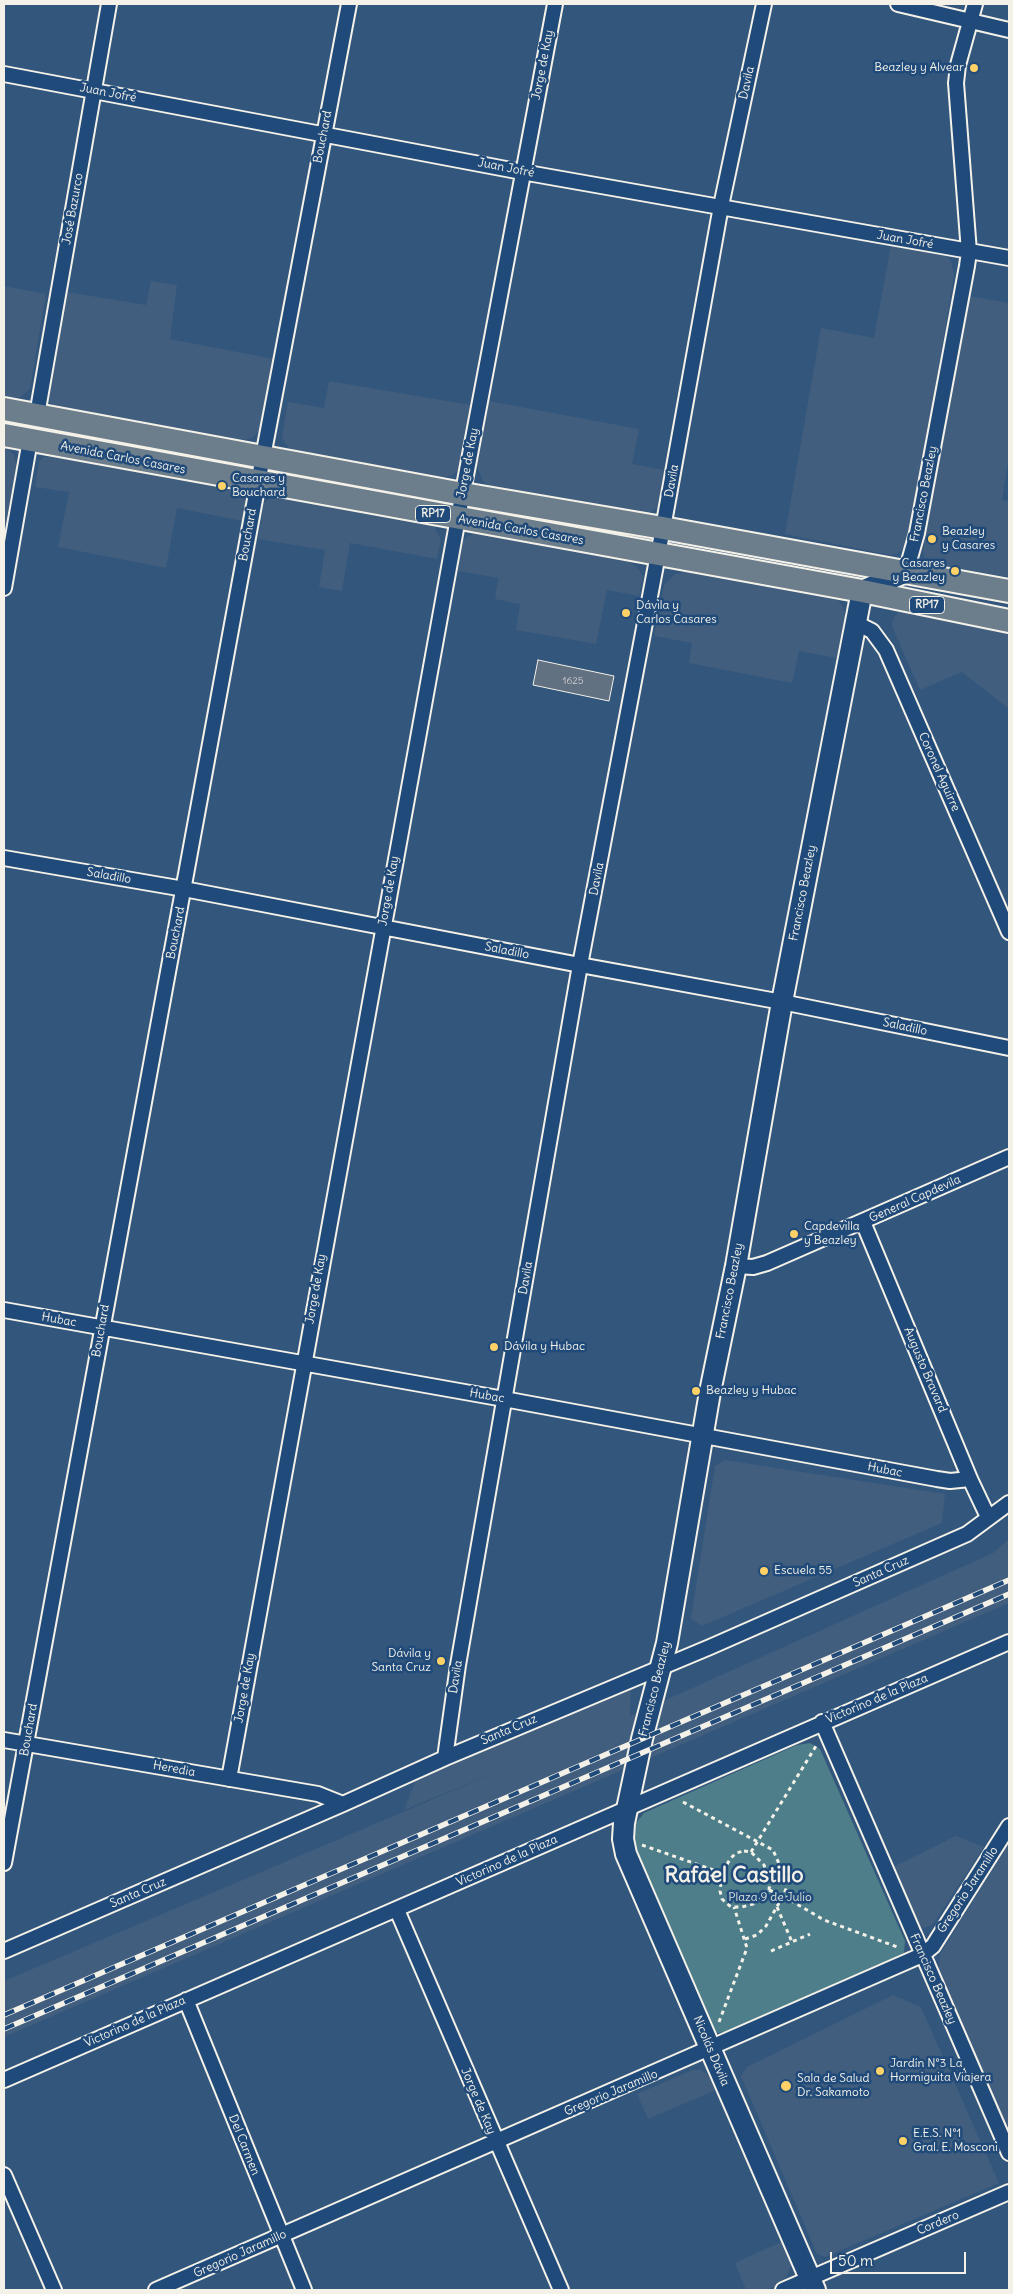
<!DOCTYPE html>
<html>
<head>
<meta charset="utf-8">
<style>
	body { margin:0 }
	#map { position:relative; width:1013px; height:2294px; overflow:hidden; background:#33567c; font-family:Delius,sans-serif }
	canvas { display:block }
	.frame { position:absolute; inset:0; border:5px solid #f4f1e8; pointer-events:none }
	.scale { position:absolute; left:830px; top:2252px; width:136px; height:22px; box-sizing:border-box; border:2px solid #f4f1e8; border-top:0; padding-left:6px; font-size:15px; line-height:18px; white-space:nowrap; color:#f4f1e8; -webkit-text-stroke:4px #1f4a7a; paint-order:stroke }
</style>
</head>
<body>
<div id="map">
<canvas width="1013" height="2294"></canvas>
<div class="frame"></div>
<div class="scale">50 m</div>
</div>
<script>
const ctx = document.querySelector('canvas').getContext('2d');
ctx.lineJoin = 'round';
function fill(path, color) {
  ctx.fillStyle = color;
  ctx.fill(path, 'evenodd');
}
function poly(rows) {
  const path = new Path2D();
  for (const r of rows) {
    path.moveTo(r[0], r[1]);
    for (let i = 2; i < r.length; i += 2) path.lineTo(r[i], r[i + 1]);
  }
  return path;
}
function trace(path, color, width, dash) {
  ctx.strokeStyle = color;
  ctx.lineWidth = width;
  ctx.lineCap = dash ? 'butt' : 'round';
  ctx.setLineDash(dash || []);
  ctx.stroke(path);
}
function write(font, color, halo, rows, align = 'center') {
  ctx.font = font + ' Delius,sans-serif';
  ctx.lineWidth = 5;
  ctx.setLineDash([]);
  ctx.textBaseline = 'middle';
  ctx.strokeStyle = halo;
  ctx.fillStyle = color;
  for (const [text, x, y, turn = 0] of rows) {
    ctx.save();
    ctx.translate(x, y);
    ctx.rotate((+turn || 0) * Math.PI / 180);
    ctx.textAlign = isNaN(turn) ? turn : align;
    if (halo) ctx.strokeText(text, 0, 0);
    ctx.fillText(text, 0, 0);
    ctx.restore();
  }
}
const built = poly([
	[891,245,946,256,951,261,954,276,910,539,905,548,897,554,890,555,785,534,821,328,874,338],
	[151,281,177,285,170,339,274,359,260,430,253,437,244,440,57,408,50,402,48,394,67,292,146,305],
	[4,286,46,294,30,389,21,397,12,398,4,397],
	[968,296,1009,303,1009,456,1002,500,1009,501,1009,577,932,564,925,560,923,552],
	[329,381,471,405,460,469,451,476,443,477,292,450,285,444,282,436,288,402,324,408],
	[489,401,639,429,632,464,664,470,657,508,647,515,640,516,490,487,483,481,477,466],
	[4,446,14,455,17,466,4,531],
	[44,457,53,457,238,488,246,501,242,521,177,508,166,568,58,547,69,492,35,487,39,461],
	[281,496,433,524,441,540,437,559,350,543,342,591,319,587,325,550,258,539,264,503,270,498],
	[476,533,629,562,636,566,643,576,639,596,607,590,596,644,516,630,520,604,495,599,498,578,458,571,463,541,468,536],
	[685,572,838,600,843,607,845,616,836,658,799,651,792,683,689,663,692,643,654,636,664,585,675,574],
	[900,610,1009,627,1009,709,962,672,920,690,893,629,892,623,895,616],
	[725,1460,945,1494,942,1523,702,1626,691,1619,715,1466],
	[1009,1539,1009,1603,4,2037,4,1981,502,1770,404,1810,417,1777,631,1684,630,1716,993,1553],
	[956,1836,984,1847,933,1924,925,1928,921,1927,893,1867],
	[1009,1843,1009,2136,939,1969,940,1954],
	[893,1995,921,2007,999,2183,825,2257,817,2254,741,2076,747,2067],
	[692,2070,700,2070,705,2073,710,2077,716,2090,648,2119,637,2094],
	[783,2241,792,2263,786,2278,779,2285,765,2290,746,2290,735,2263]
]);
const green = poly([
	[810,1743,820,1749,905,1941,904,1953,890,1963,728,2032,716,2033,712,2029,634,1848,636,1823,644,1813,797,1745]
]);
const building = poly([
	[538,660,614,676,609,701,533,685,538,660]
]);
const path = poly([
	[683,1802,773,1850,788,1884,783,1896,766,1926,757,1935,745,1939],
	[642,1845,722,1873],
	[744,1851,751,1852,764,1865,770,1881,769,1890,764,1896,753,1904,742,1907,731,1907,722,1899,720,1891,722,1873,730,1859,736,1853,744,1851],
	[751,1852,816,1746],
	[769,1890,783,1896,824,1920,900,1948],
	[777,1907,792,1942],
	[771,1951,810,1934],
	[719,2022,747,1948,734,1907]
]);
const street = poly([
	[898,4,1009,30],
	[4,74,522,172,1009,258],
	[37,415,109,4],
	[906,572,917,533,967,266,969,252,956,83,958,65,975,4],
	[4,588,30,440],
	[856,623,872,631,886,650,1009,932],
	[4,858,184,889,580,965,782,1002,1009,1048],
	[863,1222,970,1479,988,1517],
	[736,1266,753,1267,767,1263,1009,1157],
	[4,1310,504,1399,937,1479,950,1481,970,1479],
	[822,1722,1009,2153],
	[4,1740,318,1794,343,1804],
	[445,1758,458,1665,580,965,663,528,721,206,764,4],
	[229,1779,458,518,555,4],
	[4,1863,258,483,349,4],
	[397,1910,561,2290],
	[4,1951,343,1804,445,1758,710,1647,967,1534,1009,1503],
	[186,2000,304,2290],
	[4,2080,1009,1642],
	[4,2175,54,2290],
	[156,2290,922,1955,933,1946,1009,1826],
	[783,2290,1009,2192]
]);
const secondary = poly([
	[815,2290,626,1854,623,1839,624,1823,642,1739,667,1643,710,1392,736,1266,782,1002,862,591,906,572]
]);
const primary = poly([
	[4,409,463,494,663,528,1009,591],
	[4,435,862,591,1009,621]
]);
const rail = poly([
	[4,2015,1009,1580],
	[4,2029,1009,1594]
]);
const markers = [
	[974,68,5,"#ffd166"],
	[222,486,5,"#ffd166"],
	[932,539,5,"#ffd166"],
	[955,571,5,"#ffd166"],
	[626,613,5,"#ffd166"],
	[794,1234,5,"#ffd166"],
	[494,1347,5,"#ffd166"],
	[696,1391,5,"#ffd166"],
	[764,1571,5,"#ffd166"],
	[441,1661,5,"#ffd166"],
	[880,2071,5,"#ffd166"],
	[786,2086,6,"#ffd166"],
	[903,2141,5,"#ffd166"]
];
const numberNames = [
	["1625",573,681]
];
const shields = [
	[433,514,35],
	[927,605,35]
];
const shieldNames = [
	["RP17",433,514],
	["RP17",927,605]
];
const streetNames = [
	["Jorge de Kay",543,65,-79],
	["Davila",747,83,-78],
	["Juan Jofré",108,93,11],
	["Bouchard",323,137,-79],
	["Juan Jofré",506,168,11],
	["José Bazurco",73,209,-80],
	["Juan Jofré",905,240,10],
	["Avenida Carlos Casares",123,458,11],
	["Jorge de Kay",468,463,-79],
	["Davila",672,481,-80],
	["Francisco Beazley",924,494,-79],
	["Avenida Carlos Casares",521,530,10],
	["Bouchard",248,535,-80],
	["Coronel Aguirre",939,772,66],
	["Saladillo",109,876,10],
	["Davila",597,879,-79],
	["Jorge de Kay",389,891,-80],
	["Francisco Beazley",803,893,-79],
	["Bouchard",176,933,-79],
	["Saladillo",507,951,11],
	["Saladillo",905,1027,12],
	["General Capdevila",915,1199,-24],
	["Davila",526,1278,-80],
	["Jorge de Kay",316,1289,-80],
	["Francisco Beazley",730,1291,-79],
	["Hubac",59,1320,10],
	["Bouchard",101,1331,-80],
	["Augusto Bravard",925,1370,67],
	["Hubac",487,1396,10],
	["Hubac",885,1470,11],
	["Santa Cruz",881,1572,-24],
	["Davila",456,1677,-81],
	["Jorge de Kay",245,1688,-80],
	["Francisco Beazley",655,1689,-76],
	["Victorino de la Plaza",877,1699,-23],
	["Bouchard",29,1730,-80],
	["Santa Cruz",509,1730,-23],
	["Heredia",174,1769,10],
	["Victorino de la Plaza",507,1861,-24],
	["Gregorio Jaramillo",968,1890,-57],
	["Santa Cruz",138,1893,-23],
	["Francisco Beazley",933,1979,66],
	["Victorino de la Plaza",135,2022,-24],
	["Nicolás Dávila",711,2051,67],
	["Gregorio Jaramillo",611,2093,-23],
	["Jorge de Kay",478,2101,67],
	["Del Carmen",244,2145,68],
	["Cordero",938,2223,-23],
	["Gregorio Jaramillo",240,2254,-24]
];
const poiNames = [
	["Beazley y Alvear",964,68,"right"],
	["Casares y",232,479],
	["Bouchard",232,493],
	["Beazley",942,532],
	["y Casares",942,546],
	["Casares",945,564,"right"],
	["y Beazley",945,578,"right"],
	["Dávila y",636,606],
	["Carlos Casares",636,620],
	["Capdevilla",804,1227],
	["y Beazley",804,1241],
	["Dávila y Hubac",504,1347],
	["Beazley y Hubac",706,1391],
	["Escuela 55",774,1571],
	["Dávila y",431,1654,"right"],
	["Santa Cruz",431,1668,"right"],
	["Jardín N°3 La",890,2064],
	["Hormiguita Viajera",890,2078],
	["Sala de Salud",797,2079],
	["Dr. Sakamoto",797,2093],
	["E.E.S. N°1",913,2134],
	["Gral. E. Mosconi",913,2148]
];
const parkNames = [
	["Plaza 9 de Julio",770,1898]
];
const townNames = [
	["Rafael Castillo",734,1876]
];
fill(built, '#415e7e');
fill(green, '#4d7e89');
fill(building, '#627181');
trace(building, '#f4f1e8', 1);
trace(street, '#f4f1e8', 18);
trace(secondary, '#f4f1e8', 24);
trace(primary, '#f4f1e8', 26);
trace(path, '#f4f1e8', 3, [4, 4]);
trace(street, '#1f4a7a', 14);
trace(secondary, '#1f4a7a', 20);
trace(primary, '#6c7d8b', 22);
trace(rail, '#f4f1e8', 5.5);
trace(rail, '#1f4a7a', 4, [11]);
for (const [x, y, r, color] of markers) {
  const dot = new Path2D();
  dot.arc(x, y, r, 0, 2 * Math.PI);
  ctx.fillStyle = color;
  ctx.fill(dot);
  trace(dot, '#1f4a7a', 2);
}
write('10px', '#d0d1ce', null, numberNames);
for (const [x, y, w] of shields) {
  const box = new Path2D();
  box.roundRect(x - w / 2, y - 8.5, w, 17, 4);
  ctx.fillStyle = '#1f4a7a';
  ctx.fill(box);
  trace(box, '#f4f1e8', 1);
}
write('bold 11px', '#f4f1e8', null, shieldNames);
write('12px', '#f4f1e8', '#1f4a7a', streetNames);
write('12px', '#f4f1e8', '#1f4a7a', poiNames, 'left');
write('12px', '#dbe0da', '#1f4a7a', parkNames);
write('bold 22px', '#f4f1e8', '#1f4a7a', townNames);
</script>
</body>
</html>
